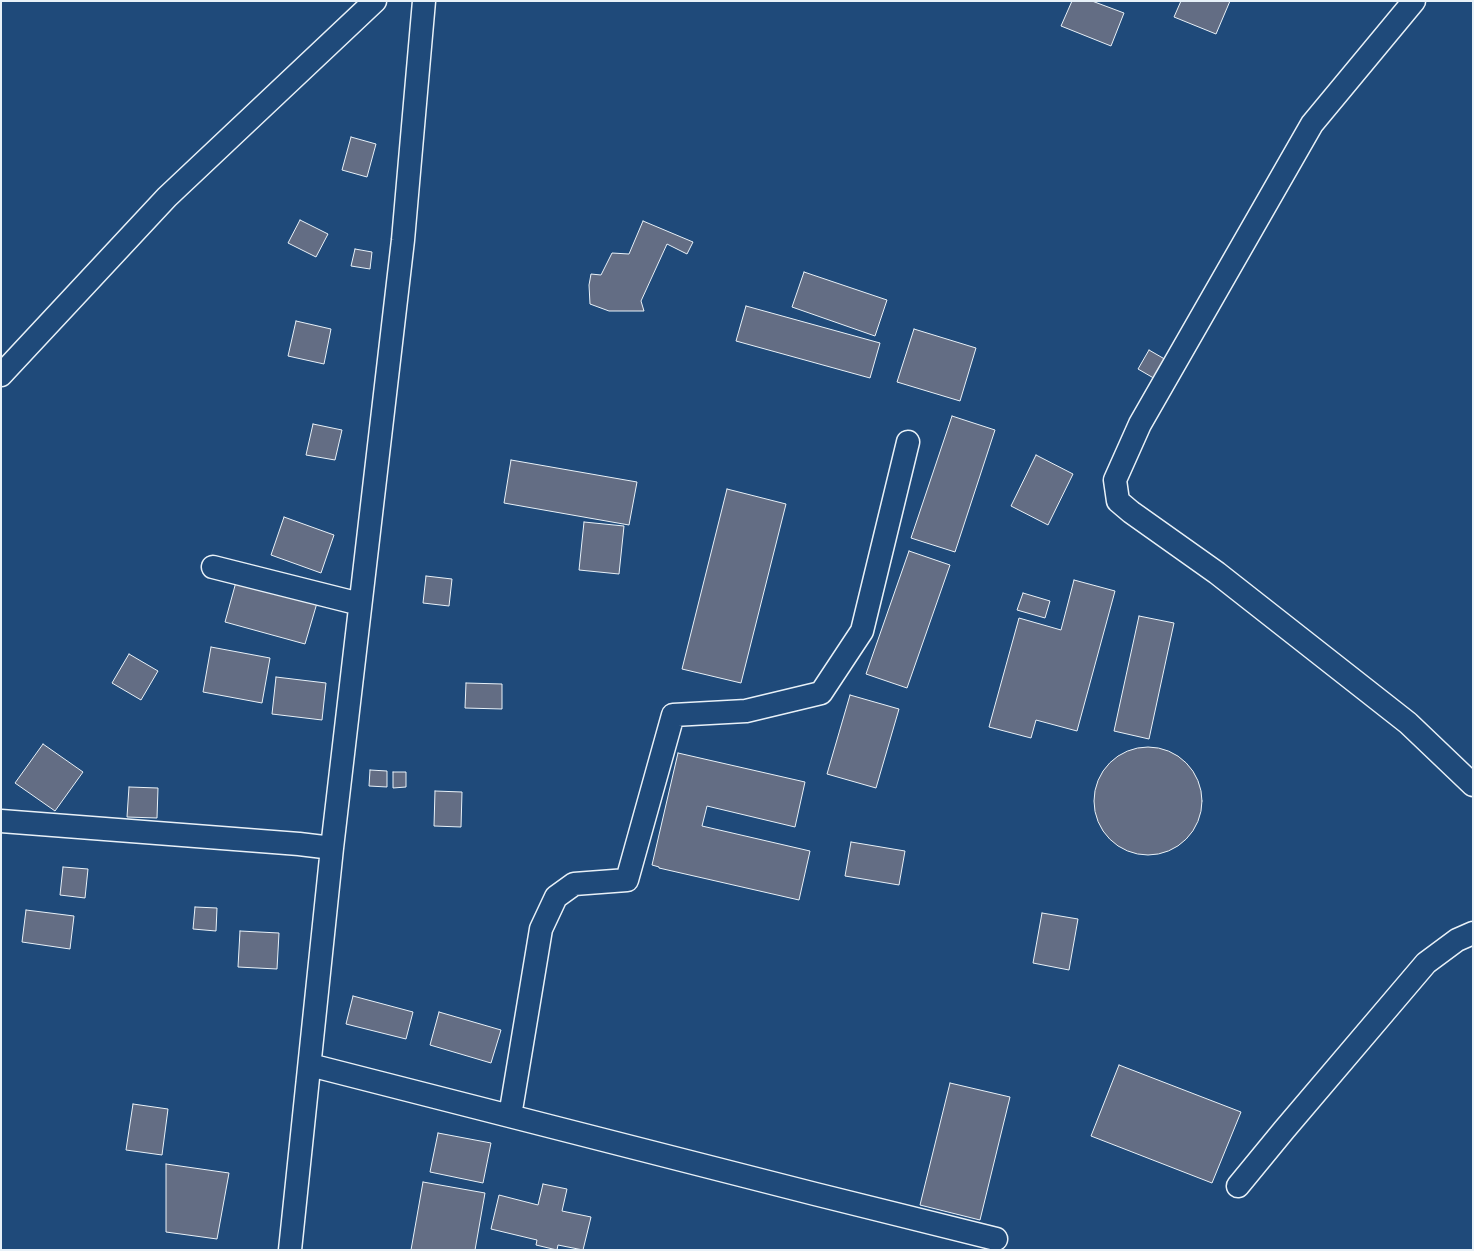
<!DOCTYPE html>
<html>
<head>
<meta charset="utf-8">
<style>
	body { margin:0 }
	#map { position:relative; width:1474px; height:1251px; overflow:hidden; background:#1f4a7a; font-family:Caveat,sans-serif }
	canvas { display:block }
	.frame { position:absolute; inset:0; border:2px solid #e8f1f8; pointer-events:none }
</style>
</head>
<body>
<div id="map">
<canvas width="1474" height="1251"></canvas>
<div class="frame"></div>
</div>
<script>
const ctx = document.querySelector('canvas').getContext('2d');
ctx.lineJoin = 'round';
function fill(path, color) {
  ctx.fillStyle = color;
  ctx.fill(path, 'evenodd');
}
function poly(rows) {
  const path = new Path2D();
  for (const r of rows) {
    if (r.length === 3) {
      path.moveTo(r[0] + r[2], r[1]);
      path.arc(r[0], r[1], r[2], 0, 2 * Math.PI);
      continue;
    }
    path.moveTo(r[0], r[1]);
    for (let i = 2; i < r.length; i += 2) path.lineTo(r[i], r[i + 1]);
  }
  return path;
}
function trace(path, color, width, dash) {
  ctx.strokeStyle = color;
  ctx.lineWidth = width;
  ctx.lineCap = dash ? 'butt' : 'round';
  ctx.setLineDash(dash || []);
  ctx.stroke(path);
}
const building = poly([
	[1072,1,1092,1,1124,13,1111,46,1061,26,1072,1],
	[1181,1,1230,1,1216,34,1174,17,1181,1],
	[351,137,376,144,367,177,342,170,351,137],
	[300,220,328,234,316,257,288,243,300,220],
	[643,221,693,242,687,254,667,244,641,301,644,311,609,311,590,304,589,285,591,274,601,275,612,253,629,254,643,221],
	[355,249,372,252,370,269,351,266,355,249],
	[804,272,887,300,875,336,792,307,804,272],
	[746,306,880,343,870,378,736,341,746,306],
	[296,321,331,329,324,364,288,356,296,321],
	[914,329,976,348,960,401,897,382,914,329],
	[1149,350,1168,361,1157,380,1138,369,1149,350],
	[952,416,995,430,955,552,911,538,952,416],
	[313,424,342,430,335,460,306,455,313,424],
	[1036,455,1073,474,1048,525,1011,506,1036,455],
	[511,460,637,482,629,525,504,503,511,460],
	[727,489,786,504,741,683,682,669,727,489],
	[284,517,334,535,321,573,271,555,284,517],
	[584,522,624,526,619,574,579,570,584,522],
	[909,551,950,565,907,688,866,674,909,551],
	[426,576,452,579,449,606,423,603,426,576],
	[1074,580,1115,591,1077,731,1036,720,1031,738,989,727,1019,618,1061,630,1074,580],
	[236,582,317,603,305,644,225,622,236,582],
	[1023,593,1050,601,1045,618,1017,610,1023,593],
	[1139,616,1174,623,1149,739,1114,731,1139,616],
	[211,647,270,658,262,703,203,692,211,647],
	[129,654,158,671,141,700,112,683,129,654],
	[276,677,326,683,322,720,272,714,276,677],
	[466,683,502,684,502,709,465,708,466,683],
	[850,695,899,709,876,788,827,774,850,695],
	[43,744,83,772,55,811,15,783,43,744],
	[1148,801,54],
	[678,753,805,782,795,827,707,806,702,826,810,851,799,900,659,868,659,867,652,865,678,753],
	[370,770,387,771,387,787,369,786,370,770],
	[393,772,406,772,406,787,393,788,393,772],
	[129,787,158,788,157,818,127,817,129,787],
	[435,791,462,792,461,827,434,826,435,791],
	[851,842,905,851,899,885,845,876,851,842],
	[63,867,88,869,85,898,60,895,63,867],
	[195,907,217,908,216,931,193,929,195,907],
	[26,910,74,916,70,949,22,942,26,910],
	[1042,913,1078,919,1069,970,1033,963,1042,913],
	[240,931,279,933,277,969,238,967,240,931],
	[353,996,413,1012,406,1039,346,1024,353,996],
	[439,1012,501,1030,491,1063,430,1045,439,1012],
	[1119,1065,1241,1112,1212,1183,1091,1136,1119,1065],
	[950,1083,1010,1097,980,1220,920,1205,950,1083],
	[133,1104,168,1109,162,1155,126,1150,133,1104],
	[438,1133,491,1143,483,1183,430,1172,438,1133],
	[166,1164,229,1173,217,1239,166,1232,166,1164],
	[423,1182,485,1193,475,1250,411,1250,423,1182],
	[543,1184,567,1189,562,1211,591,1217,583,1250,558,1245,557,1250,536,1245,537,1240,491,1229,499,1195,538,1205,543,1184]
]);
const minor = poly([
	[1414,1,1312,124,1140,424,1115,480,1118,501,1131,512,1217,573,1408,723,1473,785],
	[1,375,167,197,375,1],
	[213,567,360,604],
	[1,821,299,844,332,848],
	[310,1065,815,1194,996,1239],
	[510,1116,541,929,556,897,574,884,627,880,673,715,746,711,821,693,862,631,908,442],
	[1238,1186,1284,1130,1426,963,1457,940,1473,933],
	[290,1250,332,848,403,240,424,1]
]);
fill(building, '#636d84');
trace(building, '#e8f1f8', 1);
trace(minor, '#e8f1f8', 25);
trace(minor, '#1f4a7a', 22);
</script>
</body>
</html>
